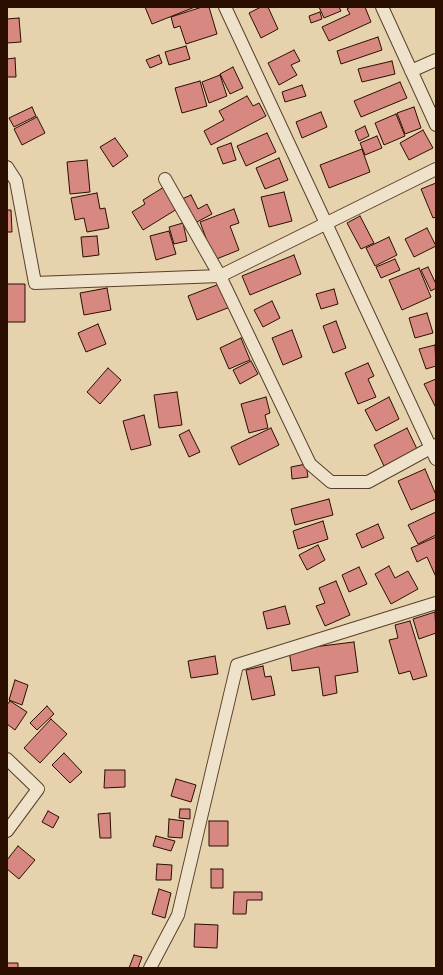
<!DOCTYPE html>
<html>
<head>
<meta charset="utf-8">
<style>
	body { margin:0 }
	#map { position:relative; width:443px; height:975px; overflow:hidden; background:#e6d3ae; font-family:"Libre Bodoni",serif }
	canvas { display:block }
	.frame { position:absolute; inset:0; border:8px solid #2a0f00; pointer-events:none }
</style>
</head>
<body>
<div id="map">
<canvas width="443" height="975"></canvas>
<div class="frame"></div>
</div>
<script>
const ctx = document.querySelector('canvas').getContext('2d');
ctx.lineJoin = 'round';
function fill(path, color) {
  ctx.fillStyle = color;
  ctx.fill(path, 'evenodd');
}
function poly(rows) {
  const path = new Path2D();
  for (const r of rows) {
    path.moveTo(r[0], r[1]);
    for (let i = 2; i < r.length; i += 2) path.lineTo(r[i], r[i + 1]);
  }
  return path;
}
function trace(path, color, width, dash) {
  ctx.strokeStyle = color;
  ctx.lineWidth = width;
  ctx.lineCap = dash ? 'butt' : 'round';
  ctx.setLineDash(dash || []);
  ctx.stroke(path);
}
const building = poly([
	[145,7,195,7,152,24,145,7],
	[202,7,209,7,217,34,186,44,180,26,174,28,171,17,202,7],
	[261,7,268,7,278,29,261,38,249,13,261,7],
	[319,7,339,7,341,11,324,18,319,7],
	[350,7,365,7,371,22,329,41,322,27,350,14,347,9,350,7],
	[320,12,322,19,311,23,309,16,320,12],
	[19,18,21,42,7,43,7,19,19,18],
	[378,37,382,50,341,64,337,51,378,37],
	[186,46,190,59,169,65,165,52,186,46],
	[294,50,300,61,291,65,297,75,279,85,268,63,294,50],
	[159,55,162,63,150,68,146,60,159,55],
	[15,58,16,77,7,77,7,59,15,58],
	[392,61,395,74,362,82,358,69,392,61],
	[233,67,243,88,230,94,220,74,233,67],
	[220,75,227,96,209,103,202,82,220,75],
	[200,81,207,106,182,113,175,88,200,81],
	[400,82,407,98,361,117,354,101,400,82],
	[302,85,306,96,285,102,282,92,302,85],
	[247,96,253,106,259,103,266,116,211,145,204,131,224,120,219,111,247,96],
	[32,107,36,116,14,127,9,118,32,107],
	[414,107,421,128,405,134,397,113,414,107],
	[321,112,327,127,302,138,296,122,321,112],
	[396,114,405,136,384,145,375,123,396,114],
	[37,117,45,133,22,145,14,129,37,117],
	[365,126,369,136,359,141,355,131,365,126],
	[423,130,433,148,409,160,400,143,423,130],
	[267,133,276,152,246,166,237,146,267,133],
	[377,136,382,148,365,155,360,143,377,136],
	[115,138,128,156,113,167,100,147,115,138],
	[231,143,236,160,223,164,217,148,231,143],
	[362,149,370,172,329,188,320,165,362,149],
	[279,158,288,180,265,189,256,168,279,158],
	[87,160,90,192,70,194,67,162,87,160],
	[436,183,436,217,433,218,421,189,436,183],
	[164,187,177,209,143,230,132,212,145,204,143,200,164,187],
	[284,192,292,221,269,227,261,197,284,192],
	[97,193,100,209,105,208,109,228,87,232,84,218,75,220,71,198,97,193],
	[191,195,198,209,207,204,212,214,195,223,182,199,191,195],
	[234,209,239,223,230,226,239,250,214,260,200,222,234,209],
	[7,210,11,210,12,232,7,232,7,210],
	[360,216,374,243,361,249,347,223,360,216],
	[183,223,187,241,174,244,169,227,183,223],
	[427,228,436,246,414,257,405,239,427,228],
	[169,231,176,254,156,260,150,236,169,231],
	[97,236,99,255,83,257,81,237,97,236],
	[389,237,397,255,375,266,366,248,389,237],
	[294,255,301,274,250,295,242,276,294,255],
	[395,259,400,270,381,278,376,267,395,259],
	[428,267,436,284,436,288,431,291,421,270,428,267],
	[419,268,431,297,402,310,389,280,419,268],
	[222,283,230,307,197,320,188,296,222,283],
	[7,284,25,284,25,322,7,322,7,284],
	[107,288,111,310,84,315,80,293,107,288],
	[334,289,338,304,321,309,316,294,334,289],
	[272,301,280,318,263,327,254,310,272,301],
	[427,313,433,333,415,338,409,318,427,313],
	[336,321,346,348,333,353,323,326,336,321],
	[98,324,106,344,86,352,78,333,98,324],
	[292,330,302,357,283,365,272,338,292,330],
	[241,338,250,360,229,369,220,348,241,338],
	[435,345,436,366,426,369,419,349,435,345],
	[251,361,258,374,240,384,233,370,251,361],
	[368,363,374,376,368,379,376,397,358,404,345,373,368,363],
	[108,368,121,380,100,404,87,392,108,368],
	[436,379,436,408,424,384,436,379],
	[177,392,182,425,159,428,154,395,177,392],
	[266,397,270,413,265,415,268,428,249,433,241,404,266,397],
	[389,397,399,419,376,431,365,410,389,397],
	[144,415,151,445,131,450,123,421,144,415],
	[271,428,279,445,239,465,231,447,271,428],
	[407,428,417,449,384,466,374,445,407,428],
	[189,430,200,452,189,457,179,435,189,430],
	[306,464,308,477,292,479,291,467,306,464],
	[425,469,436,495,436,499,411,510,398,481,425,469],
	[329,499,333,515,295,525,291,509,329,499],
	[436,512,436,535,418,544,408,525,436,512],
	[323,521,328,539,298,549,293,531,323,521],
	[378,524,384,538,362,548,356,534,378,524],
	[436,537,436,577,427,557,417,562,411,548,436,537],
	[318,545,325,560,307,570,299,555,318,545],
	[389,566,395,578,408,571,418,589,391,604,375,574,389,566],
	[359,567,367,584,349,592,342,575,359,567],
	[336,581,350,615,325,626,316,606,325,603,319,588,336,581],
	[285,606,290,624,267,629,263,612,285,606],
	[435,612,436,633,419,639,413,619,435,612],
	[410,621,427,676,413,680,410,671,399,674,389,640,398,638,395,625,410,621],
	[354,642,358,672,335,676,337,693,323,696,319,667,292,671,289,650,354,642],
	[215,656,218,674,191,678,188,661,215,656],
	[263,666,265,677,271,676,275,695,252,700,246,670,263,666],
	[15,680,28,685,22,705,9,700,15,680],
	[10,701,27,712,15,730,7,724,7,705,10,701],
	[47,706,54,714,37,730,30,723,47,706],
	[51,719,67,734,40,763,24,748,51,719],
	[64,753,82,772,70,783,52,765,64,753],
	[105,770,125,770,125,787,104,788,105,770],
	[176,779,196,785,191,802,171,796,176,779],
	[180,809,190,809,190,819,179,818,180,809],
	[48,811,59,817,53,828,42,822,48,811],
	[110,813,111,838,100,838,98,814,110,813],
	[169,819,184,821,182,838,168,837,169,819],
	[209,821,228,821,228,846,209,846,209,821],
	[156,836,175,841,171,851,153,846,156,836],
	[18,846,35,860,19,879,7,869,7,860,18,846],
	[157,864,172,865,171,880,156,880,157,864],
	[211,869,223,869,223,888,211,888,211,869],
	[159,889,171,893,165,918,152,914,159,889],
	[234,892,262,892,262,900,247,900,246,914,233,914,234,892],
	[195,924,218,925,217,948,194,947,195,924],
	[134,955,142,957,138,968,129,968,134,955],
	[7,963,18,963,18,968,7,968,7,963]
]);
const street = poly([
	[225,7,436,459],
	[382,7,436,125],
	[411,71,436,60],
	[7,167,16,181,35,283,220,276,436,169],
	[165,179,220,276,310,464,331,482,368,482,436,445],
	[7,759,38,789,7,831],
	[150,968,178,915,237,665,436,603]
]);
fill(building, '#d68881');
trace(building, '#2a0f00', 1);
trace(street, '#59402c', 14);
trace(street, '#efe2ca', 12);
</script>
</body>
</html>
